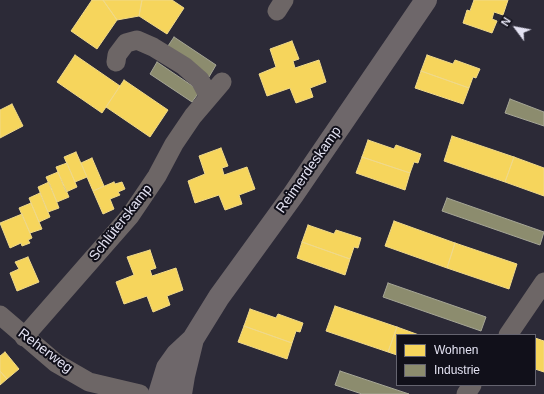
<!DOCTYPE html>
<html>
<head>
<meta charset="utf-8">
<style>
	body { margin:0 }
	#map { position:relative; width:544px; height:394px; overflow:hidden; background:#2c2a37; font-family:Arial,sans-serif }
	canvas { display:block }
	.legend { position:absolute; left:396px; top:334px; width:140px; height:52px; box-sizing:border-box; background:#11101a; border:1px solid #656470; margin:0; padding:5px 7px; list-style:none; font-size:12px; color:#e3e2f2 }
	.legend li { display:flex; align-items:center; gap:8px; height:20px }
	.legend b { width:20px; border:1px solid #656470 }
	.north { position:absolute; left:496px; top:8px; width:40px; height:40px; -webkit-text-stroke:3px #11101a; paint-order:stroke; rotate:302deg; font-size:11px; font-weight:700; line-height:16px; text-align:center; color:#e3e2f2 }
	.north::after { content:''; display:block; margin:auto; width:14px; height:18px; background:#e3e2f2; clip-path:polygon(50% 0,100% 100%,50% 72%,0 100%) }
</style>
</head>
<body>
<div id="map">
<canvas width="544" height="394"></canvas>
<ul class="legend">
<li><b style="height:11px;background:#f6d55c"></b>Wohnen</li>
<li><b style="height:11px;background:#8c8c6e"></b>Industrie</li>
</ul>
<div class="north">N</div>
</div>
<script>
const ctx = document.querySelector('canvas').getContext('2d');
ctx.lineJoin = 'round';
function fill(path, color) {
  ctx.fillStyle = color;
  ctx.fill(path, 'evenodd');
}
function poly(rows) {
  const path = new Path2D();
  for (const r of rows) {
    path.moveTo(r[0], r[1]);
    for (let i = 2; i < r.length; i += 2) path.lineTo(r[i], r[i + 1]);
  }
  return path;
}
function trace(path, color, width, dash) {
  ctx.strokeStyle = color;
  ctx.lineWidth = width;
  ctx.lineCap = dash ? 'butt' : 'round';
  ctx.setLineDash(dash || []);
  ctx.stroke(path);
}
function write(font, color, halo, rows, align = 'center') {
  ctx.font = font + ' Arial,sans-serif';
  ctx.lineWidth = 4;
  ctx.setLineDash([]);
  ctx.textBaseline = 'middle';
  ctx.strokeStyle = halo;
  ctx.fillStyle = color;
  for (const [text, x, y, turn = 0] of rows) {
    ctx.save();
    ctx.translate(x, y);
    ctx.rotate((+turn || 0) * Math.PI / 180);
    ctx.textAlign = isNaN(turn) ? turn : align;
    if (halo) ctx.strokeText(text, 0, 0);
    ctx.fillText(text, 0, 0);
    ctx.restore();
  }
}
const homes = poly([
	[92,0,103,0,117,20,97,49,71,31,92,0],
	[103,0,142,0,139,16,117,20,103,0],
	[142,0,172,0,184,8,167,34,139,16,142,0],
	[474,0,508,0,503,15,494,12,492,19,497,21,492,33,463,23,467,10,470,11,474,0],
	[292,41,299,59,293,61,295,68,319,60,326,82,310,88,313,97,296,103,290,88,267,96,259,74,276,67,270,49,292,41],
	[75,55,120,86,102,113,57,82,75,55],
	[427,55,453,64,455,60,480,69,476,78,473,77,469,88,421,71,427,55],
	[421,71,469,88,463,104,415,88,421,71],
	[124,80,168,110,150,137,106,107,124,80],
	[12,104,23,126,0,138,0,110,12,104],
	[452,136,514,157,505,182,444,161,452,136],
	[368,140,394,149,396,145,421,154,418,163,414,162,410,173,362,157,368,140],
	[221,148,228,166,222,168,224,175,247,167,255,189,239,195,242,204,225,210,219,195,195,203,188,181,205,174,199,156,221,148],
	[76,152,87,177,75,182,64,157,76,152],
	[362,157,410,173,405,190,356,173,362,157],
	[514,157,544,168,544,196,505,182,514,157],
	[92,158,104,186,93,191,81,163,92,158],
	[67,163,77,187,66,192,56,167,67,163],
	[58,172,69,197,57,202,46,177,58,172],
	[49,182,59,208,48,212,38,187,49,182],
	[114,182,115,184,122,182,125,189,118,192,120,195,110,199,114,209,103,214,93,191,114,182],
	[40,193,50,217,39,222,29,198,40,193],
	[31,203,42,229,30,233,19,208,31,203],
	[22,214,32,238,28,240,30,243,22,246,21,243,10,248,0,223,22,214],
	[394,221,455,243,447,268,385,246,394,221],
	[308,225,334,234,336,230,361,238,358,248,354,247,350,259,302,242,308,225],
	[302,242,350,259,345,275,297,258,302,242],
	[455,243,517,264,509,289,447,268,455,243],
	[150,250,156,268,150,270,152,276,176,268,183,290,167,296,170,305,153,312,147,296,124,304,116,282,134,275,127,257,150,250],
	[28,257,39,282,17,291,10,273,19,269,15,262,28,257],
	[335,306,397,327,388,352,326,331,335,306],
	[250,309,276,318,278,314,303,323,300,332,296,331,292,343,244,326,250,309],
	[244,326,292,343,287,359,238,342,244,326],
	[397,327,419,335,397,335,397,355,388,352,397,327],
	[535,338,544,341,544,372,535,369,535,338],
	[5,352,19,369,7,379,0,371,0,356,5,352],
	[0,371,7,379,0,385,0,371]
]);
const industry = poly([
	[174,37,216,65,209,77,166,49,174,37],
	[157,62,200,91,192,102,150,74,157,62],
	[510,99,544,112,544,126,505,113,510,99],
	[447,198,544,232,540,245,442,211,447,198],
	[388,283,486,317,481,331,383,297,388,283],
	[340,371,409,394,362,394,335,385,340,371]
]);
const minor = poly([
	[277,11,284,0],
	[116,62,117,55,126,43,137,40,153,47,184,66,200,80,209,97],
	[0,315,56,363,89,382,140,394],
	[508,335,544,282],
	[24,337,130,216,157,176,174,144,193,116,222,82],
	[466,394,472,385]
]);
const major = poly([
	[159,394,167,368,177,354,192,340],
	[181,394,184,376,193,339,219,297,293,195,426,0]
]);
const streetNames = [
	["Reimerdeskamp",309,170,-55],
	["Schlüterskamp",121,223,-52],
	["Reherweg",45,351,37]
];
fill(homes, '#f6d55c');
trace(homes, '#f0d989', 1);
fill(industry, '#8c8c6e');
trace(industry, '#a6a696', 1);
trace(minor, '#6d6666', 19);
trace(major, '#6e676a', 22);
write('14px', '#e3e2f2', '#11101a', streetNames);
</script>
</body>
</html>
